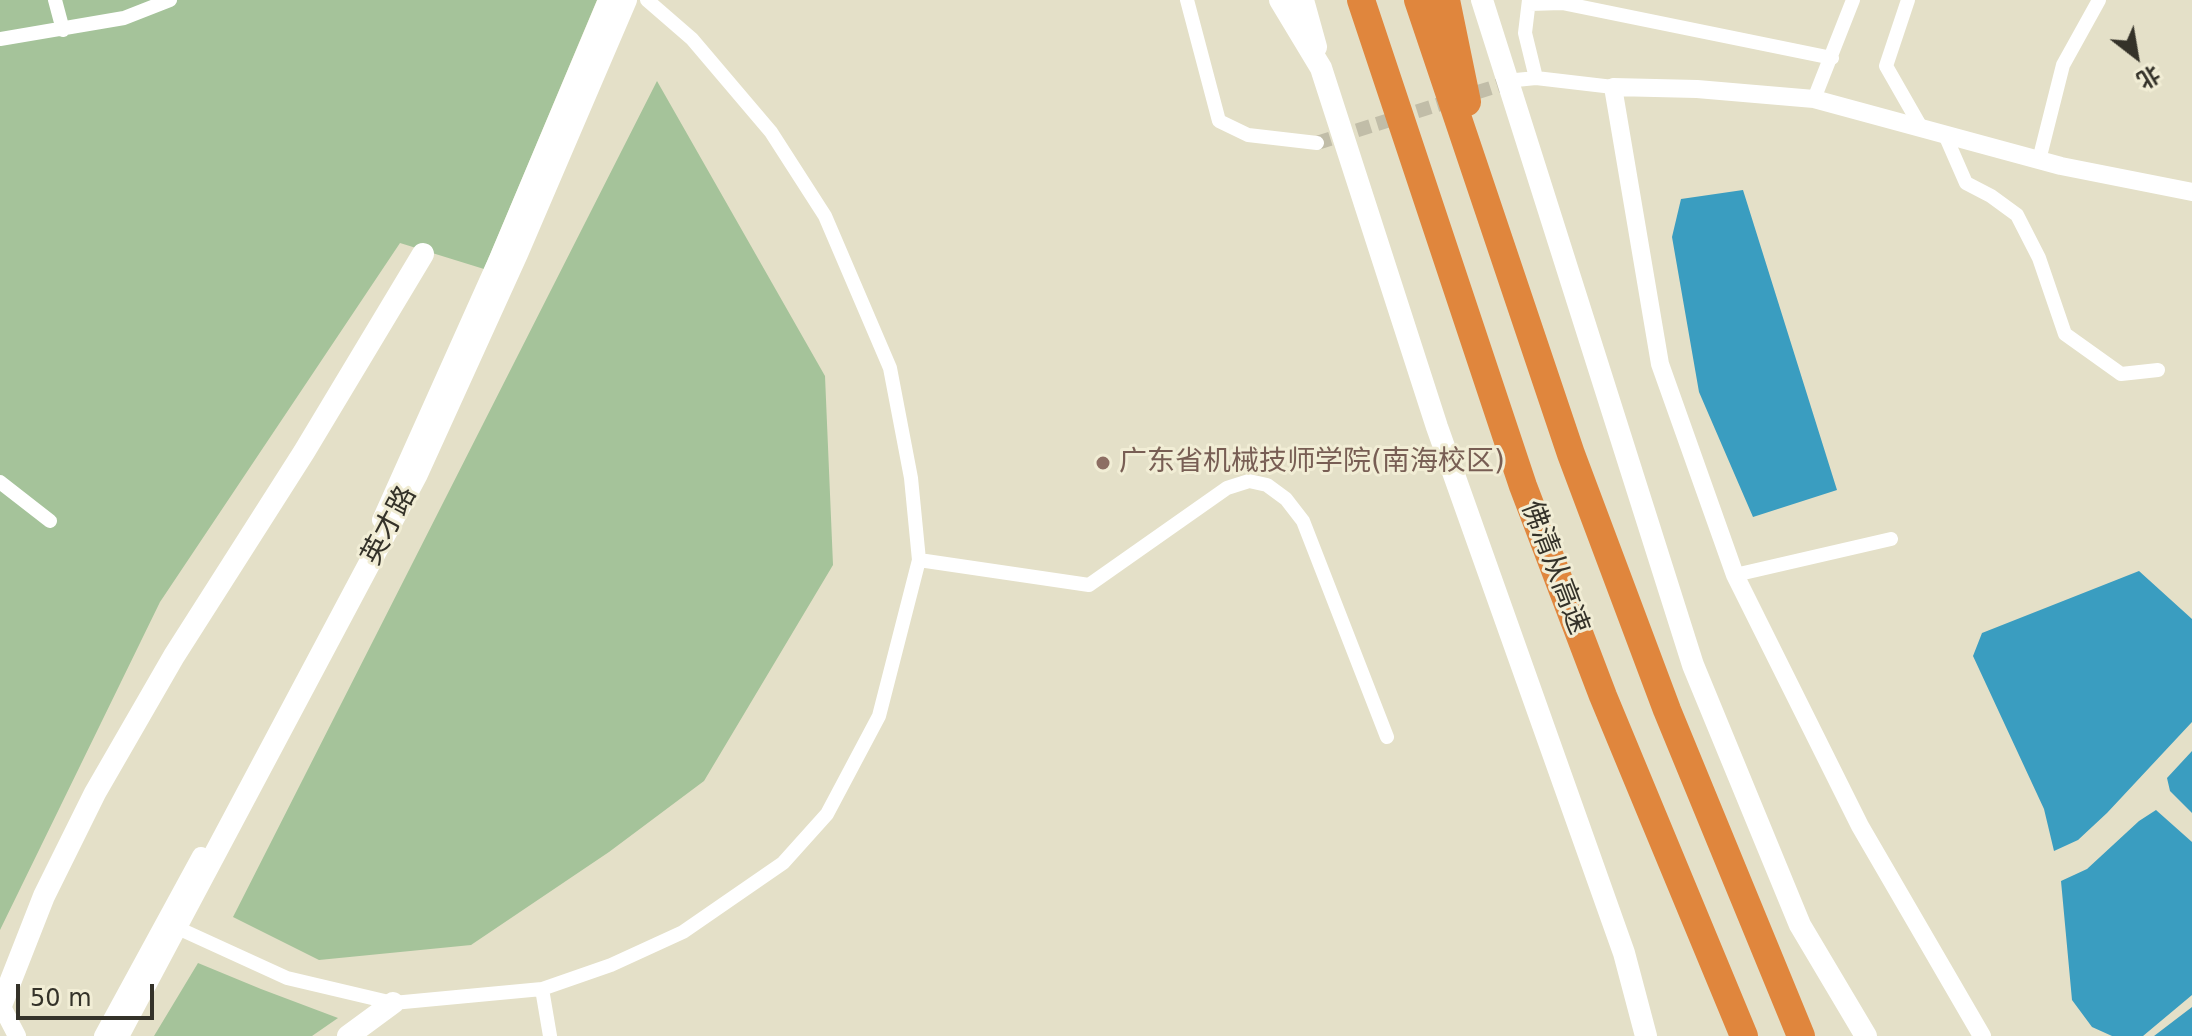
<!DOCTYPE html>
<html>
<head>
<meta charset="utf-8">
<style>
	body { margin:0 }
	#map { position:relative; width:2192px; height:1036px; overflow:hidden; background:#e4e0c8; font-family:"DejaVu Sans","Noto Sans SC",sans-serif }
	canvas { display:block }
	.north { position:absolute; left:2096px; top:16px; width:80px; height:80px; -webkit-text-stroke:6px #f1edd5; paint-order:stroke; rotate:149deg; font-size:22px; font-weight:700; line-height:32px; text-align:center; color:#343229 }
	.north::after { content:''; display:block; margin:auto; width:28px; height:36px; background:#343229; clip-path:polygon(50% 0,100% 100%,50% 72%,0 100%) }
	.scale { position:absolute; left:16px; top:984px; width:138px; height:36px; box-sizing:border-box; border:4px solid #343229; border-top:0; padding-left:10px; font-size:24px; line-height:28px; white-space:nowrap; color:#343229; -webkit-text-stroke:6px #f1edd5; paint-order:stroke }
</style>
</head>
<body>
<div id="map">
<canvas width="2192" height="1036"></canvas>
<div class="north">北</div>
<div class="scale">50 m</div>
</div>
<script>
const ctx = document.querySelector('canvas').getContext('2d');
ctx.lineJoin = 'round';
function fill(path, color) {
  ctx.fillStyle = color;
  ctx.fill(path, 'evenodd');
}
function poly(rows) {
  const path = new Path2D();
  for (const r of rows) {
    path.moveTo(r[0], r[1]);
    for (let i = 2; i < r.length; i += 2) path.lineTo(r[i], r[i + 1]);
  }
  return path;
}
function trace(path, color, width, dash) {
  ctx.strokeStyle = color;
  ctx.lineWidth = width;
  ctx.lineCap = dash ? 'butt' : 'round';
  ctx.setLineDash(dash || []);
  ctx.stroke(path);
}
function write(font, color, halo, rows, align = 'center') {
  ctx.font = font + ' "DejaVu Sans","Noto Sans SC",sans-serif';
  ctx.lineWidth = 6;
  ctx.setLineDash([]);
  ctx.textBaseline = 'middle';
  ctx.strokeStyle = halo;
  ctx.fillStyle = color;
  for (const [text, x, y, turn = 0] of rows) {
    ctx.save();
    ctx.translate(x, y);
    ctx.rotate((+turn || 0) * Math.PI / 180);
    ctx.textAlign = isNaN(turn) ? turn : align;
    if (halo) ctx.strokeText(text, 0, 0);
    ctx.fillText(text, 0, 0);
    ctx.restore();
  }
}
const green = poly([
	[0,0,597,0,484,269,400,243,160,602,0,930],
	[657,81,825,376,833,565,704,781,609,852,471,945,319,960,233,917],
	[198,963,261,989,338,1018,312,1036,154,1036]
]);
const water = poly([
	[1743,190,1837,490,1753,517,1699,392,1672,237,1681,199],
	[2139,571,2192,619,2192,722,2107,813,2078,840,2054,851,2044,809,1973,656,1982,633],
	[2192,751,2192,813,2170,791,2167,778],
	[2156,810,2192,842,2192,995,2143,1036,2112,1036,2092,1027,2072,1000,2061,881,2087,869,2139,821],
	[2192,1007,2192,1036,2154,1036]
]);
const minorTunnel = poly([
	[1317,143,1516,80]
]);
const minor = poly([
	[55,0,63,30],
	[1187,0,1219,121,1248,135,1317,143],
	[1529,0,1525,33,1536,78],
	[1908,0,1886,66,1922,129],
	[1562,3,1832,58],
	[1529,4,1562,3,1563,0],
	[0,39,124,18,170,0],
	[1516,80,1536,78,1613,87],
	[1814,99,1853,0],
	[1945,135,1966,183,1991,196,2017,215,2039,258,2065,334,2121,374,2158,370],
	[2039,160,2063,65,2099,0],
	[0,482,50,521],
	[919,560,1089,585,1227,488,1249,481,1267,485,1286,499,1303,521,1387,737],
	[1735,575,1891,539],
	[171,925,287,978,393,1003,542,989,611,965,683,932,783,863,827,814,879,716,919,560,911,478,890,368,825,216,771,132,692,39,647,0],
	[542,989,550,1036]
]);
const tertiary = poly([
	[381,520,497,261,607,0],
	[1,1005,17,1036],
	[103,1036,201,856],
	[1982,1036,1860,826,1735,575,1660,364,1613,87,1697,89,1814,99,2061,166,2192,192]
]);
const secondary = poly([
	[1280,0,1321,68,1437,427,1624,953,1646,1036],
	[1303,0,1316,47],
	[1482,0,1693,665,1800,925,1866,1036],
	[0,1008,44,896,95,793,174,656,304,452,423,254],
	[118,1036,417,474,517,254,626,0],
	[348,1036,393,1003]
]);
const motorway = poly([
	[1361,0,1523,486,1603,696,1744,1036],
	[1418,0,1571,454,1667,710,1801,1036],
	[1446,0,1467,102]
]);
const markers = [
	[1103,463,8,"#8d6e63"]
];
const educationNames = [
	["广东省机械技师学院(南海校区)",1119,463]
];
const streetNames = [
	["英才路",390,526,-62],
	["佛清从高速",1554,568,69]
];
fill(green, '#a5c39a');
fill(water, '#3a9dc0');
trace(minorTunnel, '#c1bda8', 14, [14, 7]);
trace(minor, '#fff', 14);
trace(tertiary, '#fff', 18);
trace(secondary, '#fff', 22);
trace(motorway, '#e0863d', 28);
for (const [x, y, r, color] of markers) {
  const dot = new Path2D();
  dot.arc(x, y, r, 0, 2 * Math.PI);
  ctx.fillStyle = color;
  ctx.fill(dot);
  trace(dot, '#f1edd5', 3);
}
write('28px', '#785e54', '#f1edd5', educationNames, 'left');
write('28px', '#343229', '#f1edd5', streetNames);
</script>
</body>
</html>
